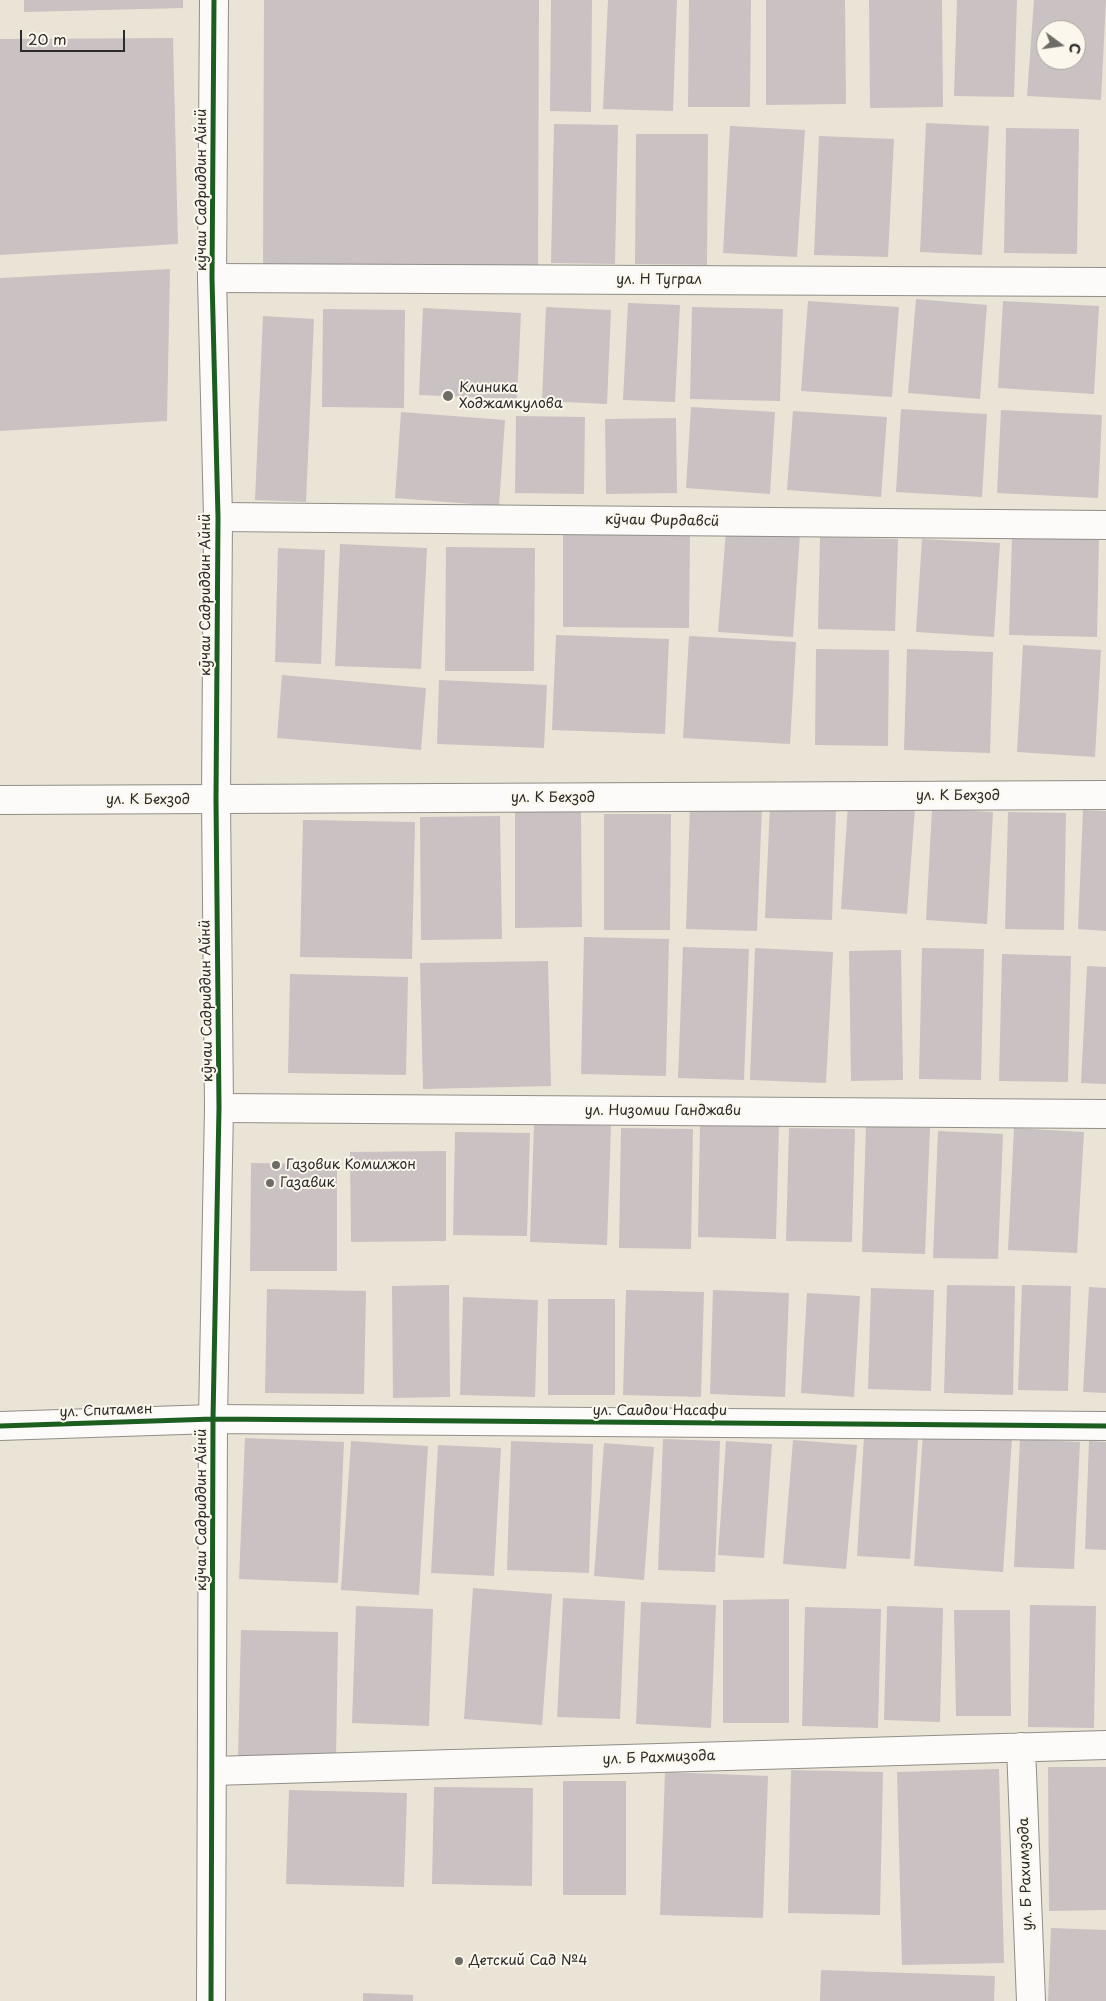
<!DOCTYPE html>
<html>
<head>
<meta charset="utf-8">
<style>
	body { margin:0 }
	#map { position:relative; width:1106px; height:2001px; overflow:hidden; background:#eae4d7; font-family:"Playpen Sans",sans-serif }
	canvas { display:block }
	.north { position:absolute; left:1036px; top:20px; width:50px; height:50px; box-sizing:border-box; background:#fbf7ec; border:1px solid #a8a59f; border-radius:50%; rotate:104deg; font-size:14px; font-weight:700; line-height:20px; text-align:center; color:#2b2b2b }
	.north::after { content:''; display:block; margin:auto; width:18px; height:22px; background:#6e6c67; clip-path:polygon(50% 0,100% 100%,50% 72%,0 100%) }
	.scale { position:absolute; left:20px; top:30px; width:105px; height:22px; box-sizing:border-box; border:2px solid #2b2b2b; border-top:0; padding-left:6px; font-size:15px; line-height:18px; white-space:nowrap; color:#2b2b2b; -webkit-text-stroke:4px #fbf7ec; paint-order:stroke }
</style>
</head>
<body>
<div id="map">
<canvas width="1106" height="2001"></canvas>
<div class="north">С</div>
<div class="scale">20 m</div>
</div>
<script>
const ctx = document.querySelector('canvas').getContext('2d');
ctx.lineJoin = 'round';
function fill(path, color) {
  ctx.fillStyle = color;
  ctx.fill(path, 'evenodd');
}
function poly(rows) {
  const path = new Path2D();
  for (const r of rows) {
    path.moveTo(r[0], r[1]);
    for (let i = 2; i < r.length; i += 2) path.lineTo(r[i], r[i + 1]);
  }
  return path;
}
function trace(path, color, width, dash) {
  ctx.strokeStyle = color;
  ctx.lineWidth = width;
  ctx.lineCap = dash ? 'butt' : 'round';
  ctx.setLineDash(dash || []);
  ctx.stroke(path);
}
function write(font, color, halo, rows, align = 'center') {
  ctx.font = font + ' "Playpen Sans",sans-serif';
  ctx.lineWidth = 4;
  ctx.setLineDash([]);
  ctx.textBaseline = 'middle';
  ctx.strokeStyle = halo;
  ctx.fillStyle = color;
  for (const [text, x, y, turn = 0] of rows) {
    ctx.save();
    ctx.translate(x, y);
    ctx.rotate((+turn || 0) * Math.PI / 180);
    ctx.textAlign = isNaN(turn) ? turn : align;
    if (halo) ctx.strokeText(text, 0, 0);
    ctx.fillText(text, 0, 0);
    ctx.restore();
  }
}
const building = poly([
	[24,0,183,0,183,8,24,12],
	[264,0,539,0,538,266,263,266],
	[551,0,592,0,591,112,550,111],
	[608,0,677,0,673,111,603,109],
	[689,0,751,0,750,107,688,107],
	[766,0,845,0,846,104,766,105],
	[869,0,942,0,943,107,870,108],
	[957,0,1017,0,1014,97,954,96],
	[1034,0,1106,0,1101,100,1027,96],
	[1046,30,1076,30,1076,60,1046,60],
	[173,38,178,244,0,255,0,39],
	[926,123,989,126,982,255,920,252],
	[554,124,618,125,615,264,551,263],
	[730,126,805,130,797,257,723,253],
	[1006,128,1079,129,1077,254,1004,253],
	[636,134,708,134,707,265,635,264],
	[819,136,894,139,888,257,814,255],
	[170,269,167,421,0,431,0,278],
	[916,299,987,305,980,399,908,393],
	[808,301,899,307,892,397,801,391],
	[1003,301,1099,306,1094,394,998,388],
	[628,303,680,305,675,402,623,400],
	[546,307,611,310,607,404,542,401],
	[692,307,783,309,780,401,690,399],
	[423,308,521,313,517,399,419,395],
	[323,309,405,310,404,408,322,407],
	[263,316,314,319,306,502,255,500],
	[691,407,775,412,770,494,686,488],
	[901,409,987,414,982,497,896,492],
	[1001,410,1102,415,1098,498,997,493],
	[793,411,887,417,881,497,787,490],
	[401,412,505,420,499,506,395,498],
	[516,416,585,417,584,494,515,493],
	[676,418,677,493,606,494,605,419],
	[726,530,800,535,793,637,718,632],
	[563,533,690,534,689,628,563,627],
	[820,537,898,539,895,631,818,629],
	[1012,537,1099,539,1097,637,1009,635],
	[922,539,1000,543,994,637,916,632],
	[340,544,427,548,421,669,335,666],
	[446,547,535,548,534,671,445,671],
	[278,548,325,550,321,664,275,662],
	[556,635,669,639,665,734,552,730],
	[689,636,796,642,790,744,683,738],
	[1023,645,1101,650,1095,757,1017,752],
	[816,649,889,650,888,746,815,745],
	[907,649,993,652,990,753,904,750],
	[282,675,426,688,421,750,277,738],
	[439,680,547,685,544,748,437,744],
	[848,804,915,809,907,914,841,909],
	[690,805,762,807,757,931,686,929],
	[770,805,836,808,832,920,765,918],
	[932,809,993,812,987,924,926,920],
	[1083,810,1106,811,1106,931,1078,929],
	[581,811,582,927,515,928,515,812],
	[1008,812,1066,813,1064,930,1005,929],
	[604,814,671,814,670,930,604,930],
	[500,816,502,939,421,940,420,817],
	[303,820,415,822,412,959,300,957],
	[584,937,669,939,666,1076,581,1074],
	[683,947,749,949,744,1080,678,1078],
	[755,948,833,952,826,1083,750,1080],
	[922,948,984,949,981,1080,919,1079],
	[901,950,903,1080,851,1081,849,951],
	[1002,954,1071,956,1068,1082,999,1081],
	[548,961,551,1086,423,1089,420,963],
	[1087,966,1106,967,1106,1084,1081,1083],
	[290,974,408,977,406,1075,288,1073],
	[534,1123,611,1126,607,1245,530,1242],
	[700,1123,779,1125,776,1239,698,1237],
	[866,1126,930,1128,925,1254,862,1252],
	[621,1128,693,1129,691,1249,619,1248],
	[789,1128,855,1129,852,1242,786,1241],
	[1014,1128,1084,1132,1077,1253,1008,1250],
	[938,1131,1003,1134,998,1259,933,1258],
	[455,1132,530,1133,527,1236,453,1235],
	[446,1151,446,1241,351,1242,350,1152],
	[251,1163,337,1164,337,1271,250,1271],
	[449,1285,450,1397,393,1398,392,1286],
	[947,1285,1015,1286,1013,1395,944,1393],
	[1022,1285,1071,1286,1068,1391,1018,1390],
	[1089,1287,1106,1288,1106,1393,1083,1392],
	[871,1288,934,1290,931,1391,868,1389],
	[267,1289,366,1291,364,1394,265,1393],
	[626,1290,704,1292,701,1397,623,1395],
	[713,1290,789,1293,785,1397,710,1394],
	[807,1293,860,1296,854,1397,801,1393],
	[463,1297,538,1300,535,1397,460,1395],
	[548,1299,615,1299,615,1395,548,1395],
	[923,1433,1012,1438,1003,1572,914,1566],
	[864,1436,918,1440,910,1559,857,1556],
	[245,1438,344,1442,338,1583,239,1579],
	[663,1439,720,1441,715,1572,658,1570],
	[1020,1439,1080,1442,1074,1569,1014,1567],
	[793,1440,857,1445,846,1569,783,1564],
	[351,1441,428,1446,419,1595,341,1590],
	[511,1441,593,1444,589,1573,507,1570],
	[726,1441,772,1444,764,1558,718,1555],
	[1089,1441,1106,1442,1106,1550,1085,1549],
	[604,1443,654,1447,644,1580,594,1576],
	[438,1445,501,1448,494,1576,431,1573],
	[473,1588,552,1594,542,1725,464,1719],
	[563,1598,625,1601,620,1719,557,1717],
	[789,1599,789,1723,723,1723,723,1600],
	[641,1602,716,1605,711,1728,636,1724],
	[1030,1605,1096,1606,1094,1728,1028,1727],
	[356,1606,433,1609,429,1726,352,1723],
	[887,1606,943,1608,940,1722,884,1720],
	[805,1607,881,1609,878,1728,802,1726],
	[954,1610,1010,1610,1011,1716,956,1716],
	[241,1630,338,1632,336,1760,238,1758],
	[1048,1767,1106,1767,1106,1910,1049,1911],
	[999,1769,1004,1963,902,1965,897,1772],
	[791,1770,883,1772,880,1915,788,1913],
	[665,1772,768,1776,763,1918,660,1915],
	[563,1781,626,1781,626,1895,563,1895],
	[434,1787,533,1788,532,1886,432,1884],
	[289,1790,407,1793,404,1887,286,1884],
	[1051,1928,1106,1930,1106,2001,1048,2001],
	[821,1970,995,1976,994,2001,820,2001],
	[363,1993,413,1995,413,2001,363,2001]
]);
const minor = poly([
	[212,278,1106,282],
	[218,517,1106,525],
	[0,800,1106,795],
	[219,1108,1106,1114],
	[0,1426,213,1419,1106,1426],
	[1021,1747,1031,2001],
	[212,1771,1106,1745]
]);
const tertiary = poly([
	[211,2001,213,1419,219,1108,216,799,218,517,212,278,214,0]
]);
const cycleway = poly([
	[0,1426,213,1419,1106,1426],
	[211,2001,213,1419,219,1108,216,799,218,517,212,278,214,0]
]);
const markers = [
	[448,396,6,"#6e6c67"],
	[276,1165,5,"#6e6c67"],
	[270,1183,5,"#6e6c67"],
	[459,1961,5,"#6e6c67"]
];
const streetNames = [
	["кӯчаи Садриддин Айнӣ",202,190,-90],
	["ул. Н Туграл",659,280],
	["кӯчаи Фирдавсӣ",662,521,1],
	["кӯчаи Садриддин Айнӣ",206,595,-90],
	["ул. К Бехзод",958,796],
	["ул. К Бехзод",553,798],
	["ул. К Бехзод",148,800],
	["кӯчаи Садриддин Айнӣ",207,1001,-91],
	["ул. Низомии Ганджави",663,1111],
	["ул. Спитамен",106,1411,-2],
	["ул. Саидои Насафи",660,1411],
	["кӯчаи Садриддин Айнӣ",202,1510,-90],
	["ул. Б Рахмизода",659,1758,-2],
	["ул. Б Рахимзода",1026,1874,-92]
];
const poiNames = [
	["Клиника",459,388],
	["Ходжамкулова",459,404],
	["Газовик Комилжон",286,1165],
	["Газавик",280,1183],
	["Детский Сад №4",469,1961]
];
fill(building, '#cac1c2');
trace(minor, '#908e87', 30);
trace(tertiary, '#908e87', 30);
trace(minor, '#fcfbf9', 28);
trace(tertiary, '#fcfbf9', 28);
trace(cycleway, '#1b5e20', 5);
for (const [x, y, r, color] of markers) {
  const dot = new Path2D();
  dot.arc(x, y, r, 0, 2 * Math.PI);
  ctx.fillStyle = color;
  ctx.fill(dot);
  trace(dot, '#fbf7ec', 2);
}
write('14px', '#2b2b2b', '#fbf7ec', streetNames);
write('14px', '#2b2b2b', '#fbf7ec', poiNames, 'left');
</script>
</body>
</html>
